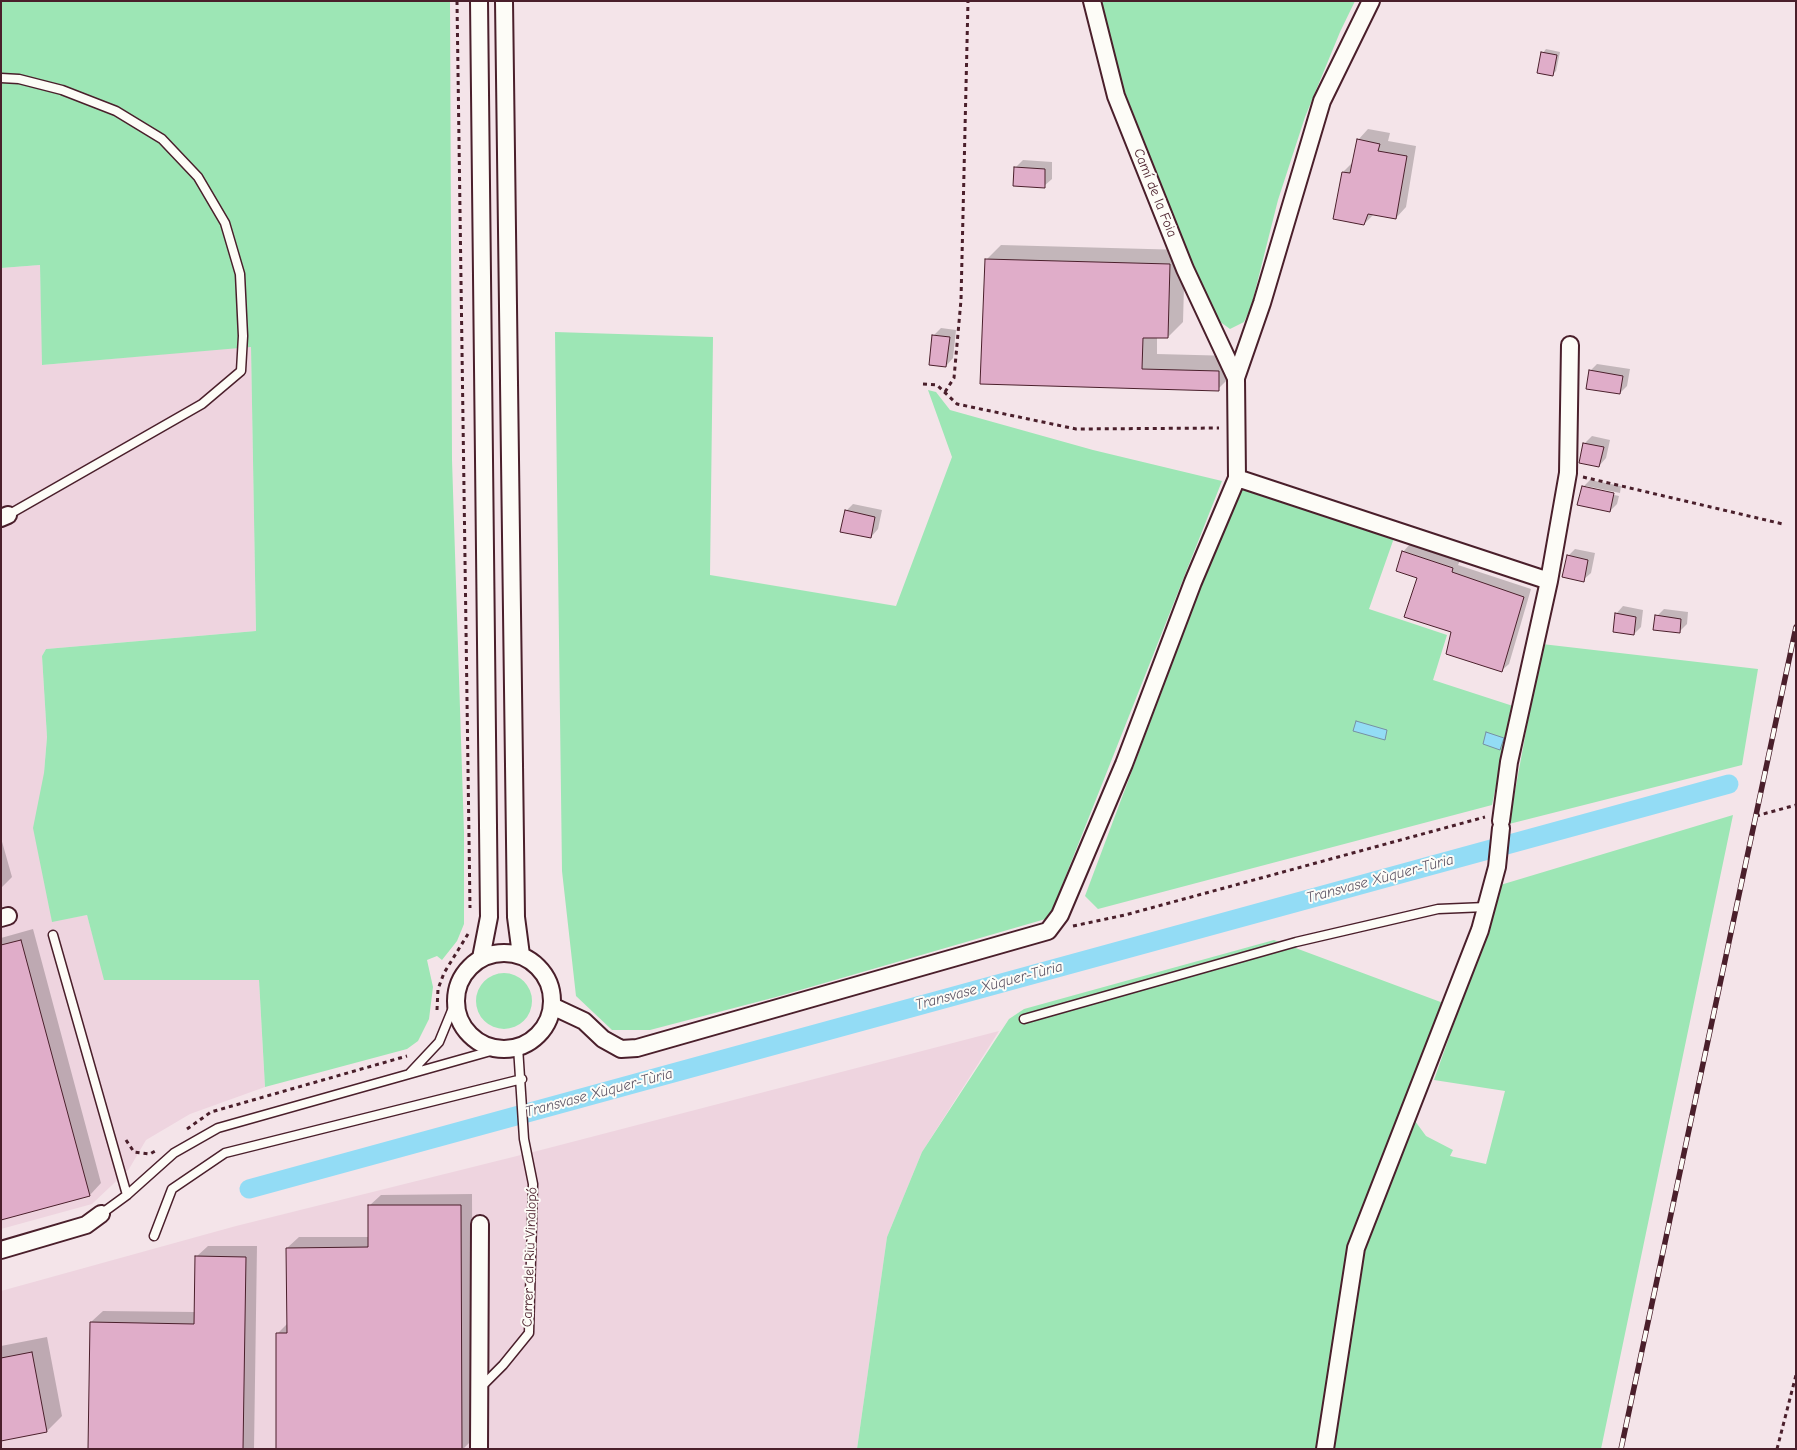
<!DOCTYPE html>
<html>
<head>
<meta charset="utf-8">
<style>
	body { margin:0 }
	#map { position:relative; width:1797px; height:1450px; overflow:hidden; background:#f4e4e9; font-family:"Comic Neue",sans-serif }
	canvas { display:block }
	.frame { position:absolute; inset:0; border:2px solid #4a1f2b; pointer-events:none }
</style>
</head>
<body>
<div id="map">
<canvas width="1797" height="1450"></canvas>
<div class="frame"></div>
</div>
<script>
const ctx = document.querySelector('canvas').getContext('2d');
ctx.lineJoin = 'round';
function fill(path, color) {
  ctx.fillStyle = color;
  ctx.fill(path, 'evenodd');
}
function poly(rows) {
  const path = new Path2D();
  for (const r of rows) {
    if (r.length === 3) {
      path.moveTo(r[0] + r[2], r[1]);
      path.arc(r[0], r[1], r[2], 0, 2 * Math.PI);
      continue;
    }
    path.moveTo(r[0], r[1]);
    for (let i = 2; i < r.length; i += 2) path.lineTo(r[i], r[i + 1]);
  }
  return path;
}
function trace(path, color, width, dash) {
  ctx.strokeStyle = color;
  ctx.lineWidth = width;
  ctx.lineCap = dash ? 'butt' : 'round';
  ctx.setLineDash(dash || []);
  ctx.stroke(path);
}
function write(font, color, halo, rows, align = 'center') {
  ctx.font = font + ' "Comic Neue",sans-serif';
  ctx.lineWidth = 4;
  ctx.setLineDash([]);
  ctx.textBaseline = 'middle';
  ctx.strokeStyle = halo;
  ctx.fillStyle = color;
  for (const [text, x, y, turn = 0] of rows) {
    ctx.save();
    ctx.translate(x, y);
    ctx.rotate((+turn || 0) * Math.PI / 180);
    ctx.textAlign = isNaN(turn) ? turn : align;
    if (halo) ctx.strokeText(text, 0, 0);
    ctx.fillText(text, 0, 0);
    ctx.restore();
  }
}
const built = poly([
	[40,265,43,365,251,346,256,631,46,649,42,656,47,737,44,773,52,921,87,915,105,980,259,980,265,1087,190,1114,146,1140,129,1169,92,1204,1,1229,1,268],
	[999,1031,922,1152,887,1237,857,1449,1,1449,1,1291,236,1226,541,1150]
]);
const green = poly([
	[1,1,450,1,452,460,464,833,464,924,457,941,442,960,437,956,427,960,433,987,429,1019,418,1041,407,1049,265,1087,259,980,104,980,87,915,52,922,33,828,44,773,47,737,42,656,46,649,256,631,251,347,42,365,40,265,1,268],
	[1101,1,1355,1,1340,32,1305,117,1278,200,1251,307,1244,322,1230,329,1219,321,1194,267,1122,85],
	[555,332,713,337,710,575,896,606,952,457,928,390,936,392,950,410,1093,450,1222,481,1049,918,776,997,650,1030,612,1030,576,996,562,871],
	[1238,488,1394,538,1369,609,1447,635,1433,680,1513,706,1492,805,1098,909,1085,896],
	[1542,644,1758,669,1742,765,1509,824],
	[1733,815,1601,1449,857,1449,887,1237,922,1152,1009,1019,1024,1009,1274,940,1446,1004,1404,1117,1415,1121,1426,1136,1453,1150,1450,1156,1486,1164,1505,1091,1434,1080,1483,941,1497,886],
	[504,1001,28]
]);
const water = poly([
	[1356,721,1387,730,1385,740,1353,731,1356,721],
	[1486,732,1504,738,1500,750,1483,744,1486,732]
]);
const shadow = poly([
	[1546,49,1560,52,1556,71,1552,75,1543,53],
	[1368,129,1390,133,1388,141,1416,146,1406,207,1396,218,1374,214,1364,224,1343,172,1353,162,1358,140],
	[1023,160,1052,162,1052,179,1044,186,1015,168],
	[1001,245,1185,250,1183,322,1168,337,1157,337,1157,354,1234,356,1233,374,1218,389,981,383,986,260],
	[941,328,956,330,953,358,946,366,934,335],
	[1597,364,1630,369,1627,386,1620,393,1590,371],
	[1592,436,1610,440,1606,458,1599,466,1584,444],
	[1590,480,1621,486,1620,493,1586,486,1586,489,1619,496,1617,504,1610,511,1583,487],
	[853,504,882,510,878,529,871,537,846,511],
	[1410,544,1460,561,1458,565,1531,589,1509,664,1501,671,1453,632,1403,552],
	[1575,549,1595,553,1591,573,1583,580,1568,556],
	[1623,606,1643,610,1641,627,1634,634,1616,614],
	[1664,609,1688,612,1687,624,1679,632,1657,616],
	[1,838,12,877,1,888],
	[33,929,101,1183,90,1195,1,1219,1,938],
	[472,1194,473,1439,463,1449,277,1449,277,1334,288,1323,287,1248,299,1237,369,1237,369,1206,381,1195],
	[208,1246,257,1246,254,1449,89,1449,91,1322,103,1311,195,1312,196,1257],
	[47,1337,62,1416,47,1431,1,1440,1,1346]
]);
const canal = poly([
	[249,1189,1729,784]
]);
const building = poly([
	[1541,52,1557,55,1553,76,1537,73,1541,52],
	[1357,139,1380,144,1378,151,1407,156,1396,219,1368,214,1364,225,1333,219,1342,172,1350,173,1357,139],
	[1014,167,1045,169,1045,188,1013,186,1014,167],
	[985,259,1170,264,1168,338,1143,338,1142,369,1219,371,1219,391,980,384,985,259],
	[932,335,950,337,946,367,929,365,932,335],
	[1589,370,1623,376,1620,394,1586,389,1589,370],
	[1583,443,1604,447,1599,467,1579,463,1583,443],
	[1582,486,1614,493,1610,512,1577,505,1582,486],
	[845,510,875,517,871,538,840,532,845,510],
	[1402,551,1453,568,1452,572,1524,597,1502,672,1446,654,1451,632,1404,617,1417,578,1396,571,1402,551],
	[1567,555,1588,560,1584,582,1562,577,1567,555],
	[1615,613,1636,617,1634,635,1613,632,1615,613],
	[1655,615,1681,619,1680,633,1653,630,1655,615],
	[21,940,90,1196,1,1220,1,945,21,940],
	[368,1205,461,1205,462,1449,276,1449,276,1333,287,1333,286,1248,368,1247,368,1205],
	[195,1256,246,1257,243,1449,88,1449,90,1322,194,1324,195,1256],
	[32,1352,47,1432,1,1441,1,1358,32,1352]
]);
const path = poly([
	[457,1,470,908],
	[923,384,937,385,957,404,1076,429,1219,428],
	[945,392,954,378,961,300,968,1],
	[1583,477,1783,524],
	[1756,816,1796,805],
	[1073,926,1125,915,1485,817],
	[437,1010,438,989,444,973,468,934],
	[187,1129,211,1112,407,1056],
	[126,1140,134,1152,150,1154,157,1150],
	[1777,1449,1796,1375]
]);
const lane = poly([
	[1,78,19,79,62,90,116,111,162,139,198,177,225,223,240,274,243,336,241,371,202,404,8,515],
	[53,935,127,1195],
	[1024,1019,1296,942,1438,909,1486,907],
	[410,1073,439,1042,455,1003],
	[101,1214,127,1195,174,1153,218,1128,498,1049],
	[154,1236,172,1189,225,1153,522,1079],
	[480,1388,503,1365,529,1333,533,1184,524,1139,518,1047]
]);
const street = poly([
	[479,1,489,917,481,958],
	[504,1,516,917,521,955],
	[1092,1,1116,96,1185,269,1236,378],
	[1237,478,1549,581,1509,762,1501,821],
	[1,518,8,515],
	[1549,581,1568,473,1570,345],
	[1,918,8,916],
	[504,1001,48],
	[552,1006,584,1021,603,1039,621,1049,637,1048,1048,931,1060,915,1124,764,1193,582,1237,478,1236,378,1262,303,1322,101,1371,1],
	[1,1250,86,1225,101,1214],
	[479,1449,480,1224],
	[1325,1449,1356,1248,1480,930,1497,867,1501,828]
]);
const rail = poly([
	[1621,1449,1796,627]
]);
const streetNames = [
	["Camí de la Foia",1155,193,68],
	["Carrer del Riu Vinalopó",530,1257,-88]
];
const waterNames = [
	["Transvase Xùquer-Tùria",1380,879,-15],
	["Transvase Xùquer-Tùria",989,986,-15],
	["Transvase Xùquer-Tùria",599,1093,-15]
];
fill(built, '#eed4df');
fill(green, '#9de6b5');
fill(water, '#93dcf5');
trace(water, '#7690a4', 1);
fill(shadow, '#0003');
trace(canal, '#93dcf5', 19);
fill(building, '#e0adc9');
trace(building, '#4a1f2b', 1);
trace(lane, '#4a1f2b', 11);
trace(street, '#4a1f2b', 20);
trace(path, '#4a1f2b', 3, [4, 4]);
trace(lane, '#fdfcf7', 8);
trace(street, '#fdfcf7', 16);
trace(rail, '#4a1f2b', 5.5);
trace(rail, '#fdfcf7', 4, [11]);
write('14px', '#4a1f2b', '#fdfcf7', streetNames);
write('italic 15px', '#605868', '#fdfcf7', waterNames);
</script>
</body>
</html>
